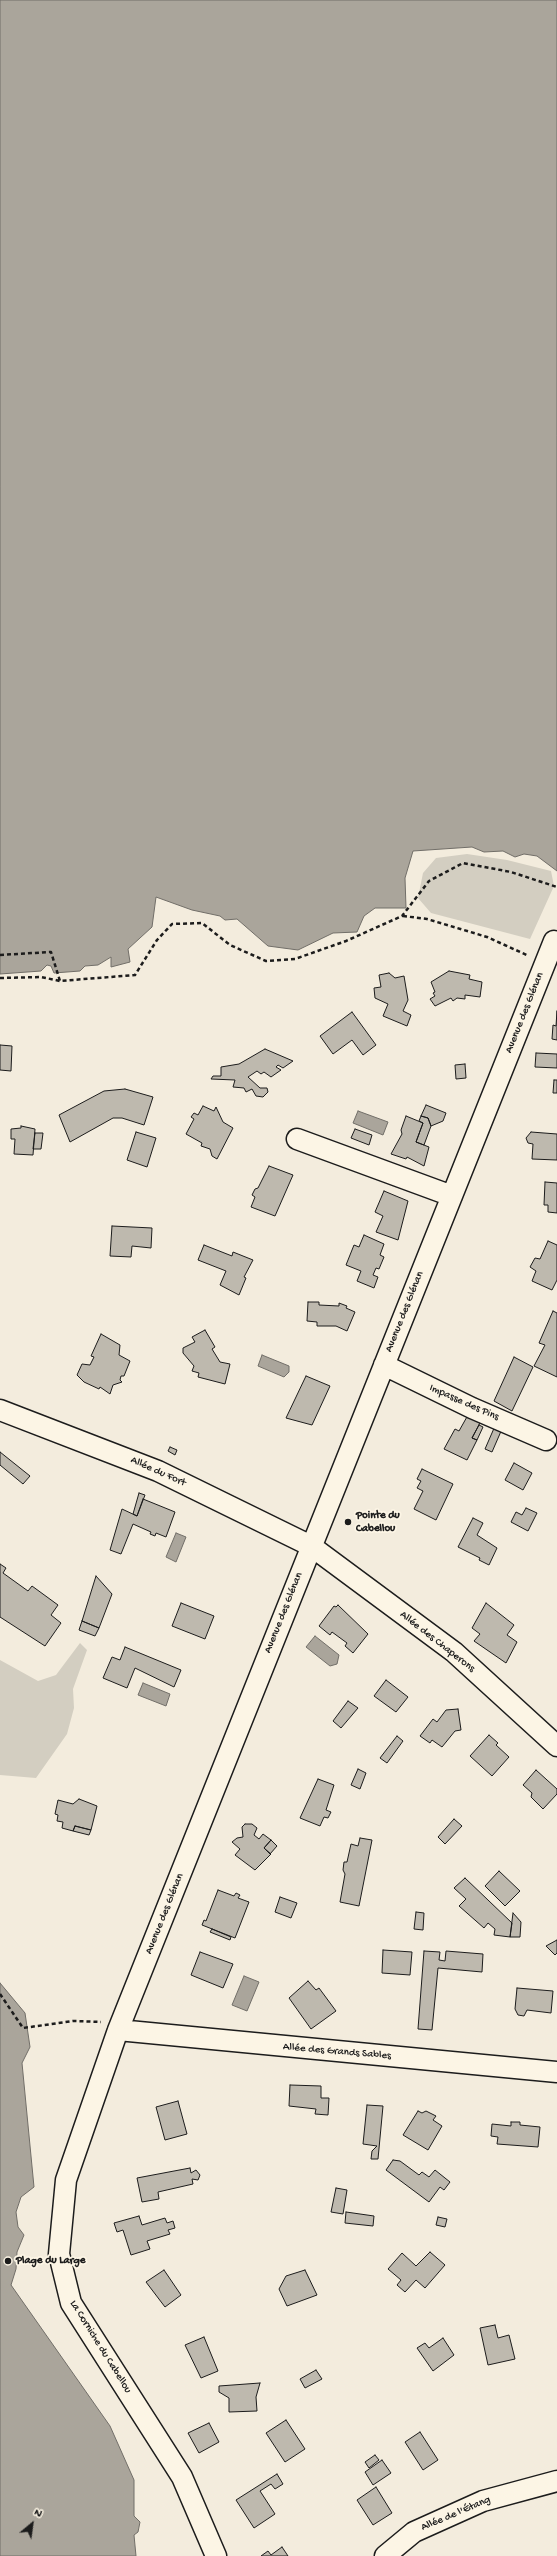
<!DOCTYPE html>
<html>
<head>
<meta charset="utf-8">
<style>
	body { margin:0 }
	#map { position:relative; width:557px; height:2556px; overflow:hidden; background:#f3ecdd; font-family:"Gochi Hand",sans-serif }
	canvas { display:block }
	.north { position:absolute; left:12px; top:2504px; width:40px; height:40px; -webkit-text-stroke:3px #fcf5e5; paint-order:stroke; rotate:29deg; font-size:11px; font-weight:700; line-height:16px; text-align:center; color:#1c1c1c }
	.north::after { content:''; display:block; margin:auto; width:14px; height:18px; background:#1c1c1c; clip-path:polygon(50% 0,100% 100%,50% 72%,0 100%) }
</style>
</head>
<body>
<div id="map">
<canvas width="557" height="2556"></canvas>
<div class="north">N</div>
</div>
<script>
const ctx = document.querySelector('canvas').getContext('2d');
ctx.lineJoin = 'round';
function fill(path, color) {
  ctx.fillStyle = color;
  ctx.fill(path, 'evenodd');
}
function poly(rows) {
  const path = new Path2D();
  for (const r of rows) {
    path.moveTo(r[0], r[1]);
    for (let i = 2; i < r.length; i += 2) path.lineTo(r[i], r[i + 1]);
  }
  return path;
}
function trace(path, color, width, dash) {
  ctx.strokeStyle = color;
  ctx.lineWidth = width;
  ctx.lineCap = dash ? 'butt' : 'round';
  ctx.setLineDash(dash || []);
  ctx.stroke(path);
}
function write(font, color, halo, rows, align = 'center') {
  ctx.font = font + ' "Gochi Hand",sans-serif';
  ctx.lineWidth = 3.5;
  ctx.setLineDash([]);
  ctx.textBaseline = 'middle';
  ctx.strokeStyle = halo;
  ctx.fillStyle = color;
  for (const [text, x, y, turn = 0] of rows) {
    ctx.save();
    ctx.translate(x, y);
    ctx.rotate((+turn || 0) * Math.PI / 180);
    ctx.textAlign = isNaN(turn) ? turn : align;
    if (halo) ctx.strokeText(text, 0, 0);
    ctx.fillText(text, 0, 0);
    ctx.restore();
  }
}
const green = poly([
	[467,854,507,860,551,871,554,886,530,939,431,913,418,898,423,873,436,858],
	[80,1643,87,1650,73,1689,74,1708,67,1734,36,1778,0,1775,0,1660,38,1681,56,1675]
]);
const water = poly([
	[0,0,557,0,557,871,537,856,524,854,515,857,503,851,484,852,472,847,413,851,405,878,406,908,375,908,364,916,357,932,333,933,298,950,268,946,237,919,225,920,220,916,192,910,156,897,152,927,128,949,130,962,111,967,111,957,98,965,85,966,80,971,54,973,51,966,47,965,41,971,0,974,0,0],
	[358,1111,388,1122,383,1135,353,1123,358,1111],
	[262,1355,289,1366,289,1372,284,1377,258,1366,262,1355],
	[176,1533,186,1537,176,1562,166,1557,176,1533],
	[315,1636,339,1655,337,1664,330,1666,306,1647,315,1636],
	[143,1683,170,1694,166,1706,138,1695,143,1683],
	[244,1976,259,1982,247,2011,232,2005,244,1976],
	[0,1983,25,2013,30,2047,22,2063,34,2187,21,2197,16,2212,18,2227,24,2235,17,2252,16,2269,11,2285,110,2426,134,2480,134,2516,140,2522,138,2532,134,2535,136,2556,0,2556,0,1983]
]);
const building = poly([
	[449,971,470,975,469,979,482,982,480,997,465,995,465,999,457,998,453,1001,451,998,435,1006,430,999,435,996,433,993,435,992,431,982,449,971],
	[389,973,395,978,404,976,408,1000,403,1011,411,1015,407,1026,383,1016,388,1004,375,998,374,988,381,987,379,975,389,973],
	[557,1011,557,1040,552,1039,553,1025,556,1026,557,1011],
	[352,1012,376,1045,363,1055,352,1040,333,1054,320,1036,352,1012],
	[0,1045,12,1046,11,1071,0,1070,0,1045],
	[265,1049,293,1061,283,1068,278,1065,276,1067,281,1070,271,1077,264,1072,261,1074,257,1071,248,1077,260,1088,267,1088,268,1092,263,1097,256,1096,252,1089,246,1092,244,1088,233,1087,235,1080,211,1079,213,1076,221,1076,221,1067,239,1064,265,1049],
	[536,1053,557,1054,557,1068,535,1067,536,1053],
	[465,1064,466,1078,456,1079,455,1065,465,1064],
	[554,1080,557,1080,557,1093,553,1093,554,1080],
	[125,1089,153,1097,144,1125,122,1118,113,1118,70,1142,59,1115,104,1091,125,1089],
	[426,1105,446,1113,443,1121,431,1126,428,1118,421,1116,426,1105],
	[203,1106,214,1111,216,1107,223,1122,233,1128,217,1159,212,1156,210,1149,201,1146,202,1143,186,1134,194,1119,191,1117,194,1113,198,1115,203,1106],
	[406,1116,423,1123,416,1142,429,1147,424,1166,407,1157,406,1159,391,1154,402,1134,401,1130,406,1116],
	[421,1116,428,1118,431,1126,424,1145,416,1142,423,1123,419,1121,421,1116],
	[21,1126,35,1129,33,1155,14,1154,15,1139,11,1139,11,1129,21,1128,21,1126],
	[355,1129,372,1135,369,1145,351,1138,355,1129],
	[136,1132,156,1138,147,1167,127,1160,136,1132],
	[531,1132,557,1134,557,1160,532,1159,533,1144,528,1143,526,1138,531,1132],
	[35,1133,43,1133,41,1149,33,1149,35,1133],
	[269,1166,293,1175,275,1216,251,1207,255,1197,252,1195,255,1189,258,1188,269,1166],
	[545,1182,557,1183,557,1213,548,1212,548,1205,544,1205,545,1182],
	[384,1191,408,1201,398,1240,376,1232,383,1216,375,1212,384,1191],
	[112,1226,152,1228,151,1248,132,1246,131,1257,110,1256,112,1226],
	[364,1235,384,1244,380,1255,384,1257,379,1269,376,1268,373,1275,378,1277,374,1288,357,1281,361,1271,346,1265,354,1245,359,1247,364,1235],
	[548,1241,557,1245,557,1280,552,1290,532,1281,536,1271,530,1267,535,1258,540,1259,548,1241],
	[204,1245,232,1256,233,1252,253,1260,244,1277,246,1278,239,1295,220,1285,226,1271,198,1260,204,1245],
	[308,1302,319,1302,319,1305,339,1306,339,1303,347,1306,346,1308,355,1312,347,1331,336,1326,317,1326,317,1322,307,1321,308,1302],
	[553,1311,557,1313,557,1377,534,1366,545,1345,539,1343,553,1311],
	[205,1330,215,1347,212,1349,220,1362,230,1364,225,1384,198,1377,199,1373,192,1371,194,1366,183,1353,183,1348,195,1342,192,1337,205,1330],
	[101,1334,120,1345,119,1355,130,1361,124,1376,121,1376,120,1380,122,1382,113,1385,110,1394,100,1387,99,1389,84,1382,77,1375,82,1364,90,1365,94,1357,91,1356,101,1334],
	[514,1357,533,1367,512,1411,494,1401,514,1357],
	[306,1376,330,1386,312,1425,286,1418,306,1376],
	[468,1415,481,1421,472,1438,477,1440,467,1460,444,1449,455,1429,459,1431,468,1415],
	[479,1425,483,1427,477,1440,472,1438,479,1425],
	[495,1426,502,1429,492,1452,485,1449,495,1426],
	[170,1447,177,1450,175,1455,168,1451,170,1447],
	[0,1452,30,1476,23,1484,0,1465,0,1452],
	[514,1463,532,1473,523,1490,505,1480,514,1463],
	[422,1469,453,1484,436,1520,414,1509,423,1491,417,1488,421,1481,417,1479,422,1469],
	[139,1493,145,1495,137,1516,133,1514,139,1493],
	[143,1499,175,1512,166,1537,156,1533,155,1536,150,1534,151,1532,133,1524,121,1554,110,1550,122,1509,137,1516,143,1499],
	[526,1508,537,1513,528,1531,511,1522,516,1512,522,1515,526,1508],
	[473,1518,483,1523,477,1535,497,1548,489,1565,479,1560,480,1558,458,1547,473,1518],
	[0,1564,6,1568,3,1573,28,1591,32,1586,58,1605,51,1615,61,1623,45,1646,0,1617,0,1564],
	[96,1576,112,1594,99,1628,82,1621,96,1576],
	[181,1603,214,1616,205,1639,172,1626,181,1603],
	[486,1603,514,1625,507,1635,517,1642,506,1663,474,1641,480,1634,472,1628,486,1603],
	[338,1605,368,1634,353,1653,345,1646,347,1643,332,1632,330,1635,319,1626,334,1606,336,1607,338,1605],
	[82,1621,99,1628,95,1636,79,1630,82,1621],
	[125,1647,181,1670,174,1687,135,1668,127,1688,103,1678,112,1657,120,1660,125,1647],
	[386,1680,408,1697,396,1712,374,1696,386,1680],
	[348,1701,358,1708,341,1728,333,1721,348,1701],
	[458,1709,461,1730,455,1731,442,1747,432,1740,430,1743,420,1736,433,1719,437,1722,446,1710,458,1709],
	[489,1735,498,1743,496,1745,509,1757,492,1776,470,1756,489,1735],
	[397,1736,403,1741,387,1763,380,1758,397,1736],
	[358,1769,366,1773,360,1789,351,1785,358,1769],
	[536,1770,557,1789,557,1794,543,1809,531,1797,532,1793,523,1785,536,1770],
	[318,1779,334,1785,326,1810,331,1812,328,1818,324,1817,320,1826,300,1818,318,1779],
	[79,1799,97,1806,91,1830,75,1826,73,1831,62,1828,63,1822,57,1821,58,1815,55,1814,58,1800,73,1804,79,1799],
	[454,1819,462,1826,445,1844,438,1837,454,1819],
	[245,1824,252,1824,257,1828,254,1835,259,1839,263,1834,271,1840,264,1848,271,1854,255,1870,235,1855,240,1849,232,1842,237,1838,243,1837,242,1827,245,1824],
	[75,1826,91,1830,89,1835,73,1831,75,1826],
	[360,1838,372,1840,359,1906,340,1902,345,1874,343,1870,344,1862,347,1862,351,1844,358,1846,360,1838],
	[271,1840,277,1846,270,1854,264,1848,271,1840],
	[499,1871,520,1891,505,1906,485,1886,499,1871],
	[465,1878,512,1923,510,1937,494,1935,495,1929,488,1923,484,1928,459,1906,466,1899,454,1888,465,1878],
	[218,1890,234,1896,236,1893,240,1895,238,1898,249,1902,235,1938,202,1925,204,1920,206,1921,218,1890],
	[280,1897,297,1903,291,1918,275,1912,280,1897],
	[416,1912,424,1913,423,1930,414,1929,416,1912],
	[513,1913,521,1922,520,1937,510,1937,513,1913],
	[212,1929,231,1937,230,1940,210,1932,212,1929],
	[557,1940,557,1953,555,1955,546,1946,557,1940],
	[383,1950,412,1952,410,1975,382,1973,383,1950],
	[424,1951,440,1952,439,1960,445,1961,446,1951,483,1954,482,1972,438,1968,432,2030,418,2029,424,1951],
	[200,1952,233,1964,223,1988,191,1975,200,1952],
	[308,1981,316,1990,319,1988,336,2011,311,2029,289,1998,308,1981],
	[517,1988,553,1991,551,2013,527,2010,524,2016,518,2015,515,2009,517,1988],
	[290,2085,321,2086,321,2098,329,2098,328,2115,315,2114,316,2109,289,2106,290,2085],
	[178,2101,187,2134,165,2140,156,2107,178,2101],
	[367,2105,383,2106,378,2159,371,2159,372,2151,377,2146,363,2144,367,2105],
	[418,2111,422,2113,426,2111,436,2116,433,2120,442,2126,428,2150,403,2135,418,2111],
	[511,2122,520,2122,520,2125,540,2127,538,2147,497,2144,498,2137,491,2136,492,2124,511,2126,511,2122],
	[393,2160,400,2161,419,2175,422,2172,429,2177,435,2170,450,2182,444,2190,440,2187,429,2202,386,2170,393,2160],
	[190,2168,191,2173,196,2170,200,2175,198,2180,192,2179,193,2184,158,2192,159,2199,142,2202,137,2178,190,2168],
	[336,2188,347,2190,343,2214,331,2212,336,2188],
	[346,2212,374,2216,373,2226,345,2223,346,2212],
	[139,2216,142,2225,165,2218,167,2223,173,2221,175,2228,168,2230,170,2234,147,2241,150,2249,131,2255,123,2230,117,2232,114,2223,139,2216],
	[438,2217,447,2219,445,2227,436,2225,438,2217],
	[430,2252,445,2265,425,2288,416,2280,405,2292,397,2285,401,2280,388,2269,402,2253,416,2266,430,2252],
	[164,2270,181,2295,165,2307,146,2282,164,2270],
	[305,2270,317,2295,287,2306,279,2289,286,2276,305,2270],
	[495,2325,498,2338,509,2335,515,2359,488,2365,480,2328,495,2325],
	[204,2337,218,2371,201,2378,185,2345,204,2337],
	[443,2338,454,2355,433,2371,417,2348,425,2343,429,2348,443,2338],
	[316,2370,322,2379,305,2388,300,2379,316,2370],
	[260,2383,256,2397,257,2411,229,2412,229,2398,219,2392,219,2386,260,2383],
	[286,2420,305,2449,285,2462,266,2433,286,2420],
	[209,2423,219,2442,199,2453,188,2433,209,2423],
	[420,2432,438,2460,423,2470,405,2442,420,2432],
	[375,2455,379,2460,369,2468,365,2462,375,2455],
	[382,2460,391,2473,373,2485,365,2472,382,2460],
	[277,2474,283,2484,275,2489,271,2484,260,2491,275,2514,254,2528,236,2500,277,2474],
	[376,2487,392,2513,373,2525,357,2500,376,2487],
	[282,2547,288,2556,261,2556,268,2551,271,2555,282,2547]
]);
const path = poly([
	[403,916,427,919,487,937,529,956],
	[0,955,51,952,60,981],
	[0,978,41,977,60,981,135,975,157,940,172,924,202,923,230,945,266,961,295,959,346,941,402,916,429,881,463,863,511,872,557,887],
	[0,1994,23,2028,73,2021,101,2022]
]);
const street = poly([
	[297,1139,452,1196],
	[384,1365,472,1408,546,1440],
	[0,1410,158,1471,311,1546,454,1652,557,1746],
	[118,2030,557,2072],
	[216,2556,182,2477,71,2303,59,2254,66,2180,118,2030,554,941],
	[385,2556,414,2532,483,2501,557,2481]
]);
const markers = [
	[348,1522,4,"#1c1c1c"],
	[8,2261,4,"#1c1c1c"]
];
const streetNames = [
	["Avenue des Glénan",525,1013,-68],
	["Avenue des Glénan",405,1312,-68],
	["Impasse des Pins",464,1403,24],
	["Allée du Fort",158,1472,24],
	["Avenue des Glénan",284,1613,-68],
	["Allée des Chaperons",437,1642,38],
	["Avenue des Glénan",165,1914,-68],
	["Allée des Grands Sables",337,2052,5],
	["La Corniche du Cabellou",100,2347,58],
	["Allée de l'Étang",456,2514,-23]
];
const poiNames = [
	["Pointe du",356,1516],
	["Cabellou",356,1529],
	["Plage du Large",16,2261]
];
fill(green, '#d3cec1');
fill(water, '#aaa59b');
trace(water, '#716e68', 1);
fill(building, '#beb9ae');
trace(building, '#1c1c1c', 1);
trace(street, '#1c1c1c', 23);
trace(path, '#1c1c1c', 2.5, [4, 3]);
trace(street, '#fcf5e5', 20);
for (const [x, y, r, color] of markers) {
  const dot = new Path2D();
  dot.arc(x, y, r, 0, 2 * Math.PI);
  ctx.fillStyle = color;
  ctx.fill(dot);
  trace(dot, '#fcf5e5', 1.5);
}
write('11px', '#1c1c1c', '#fcf5e5', streetNames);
write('bold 11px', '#1c1c1c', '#fcf5e5', poiNames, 'left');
</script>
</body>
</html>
